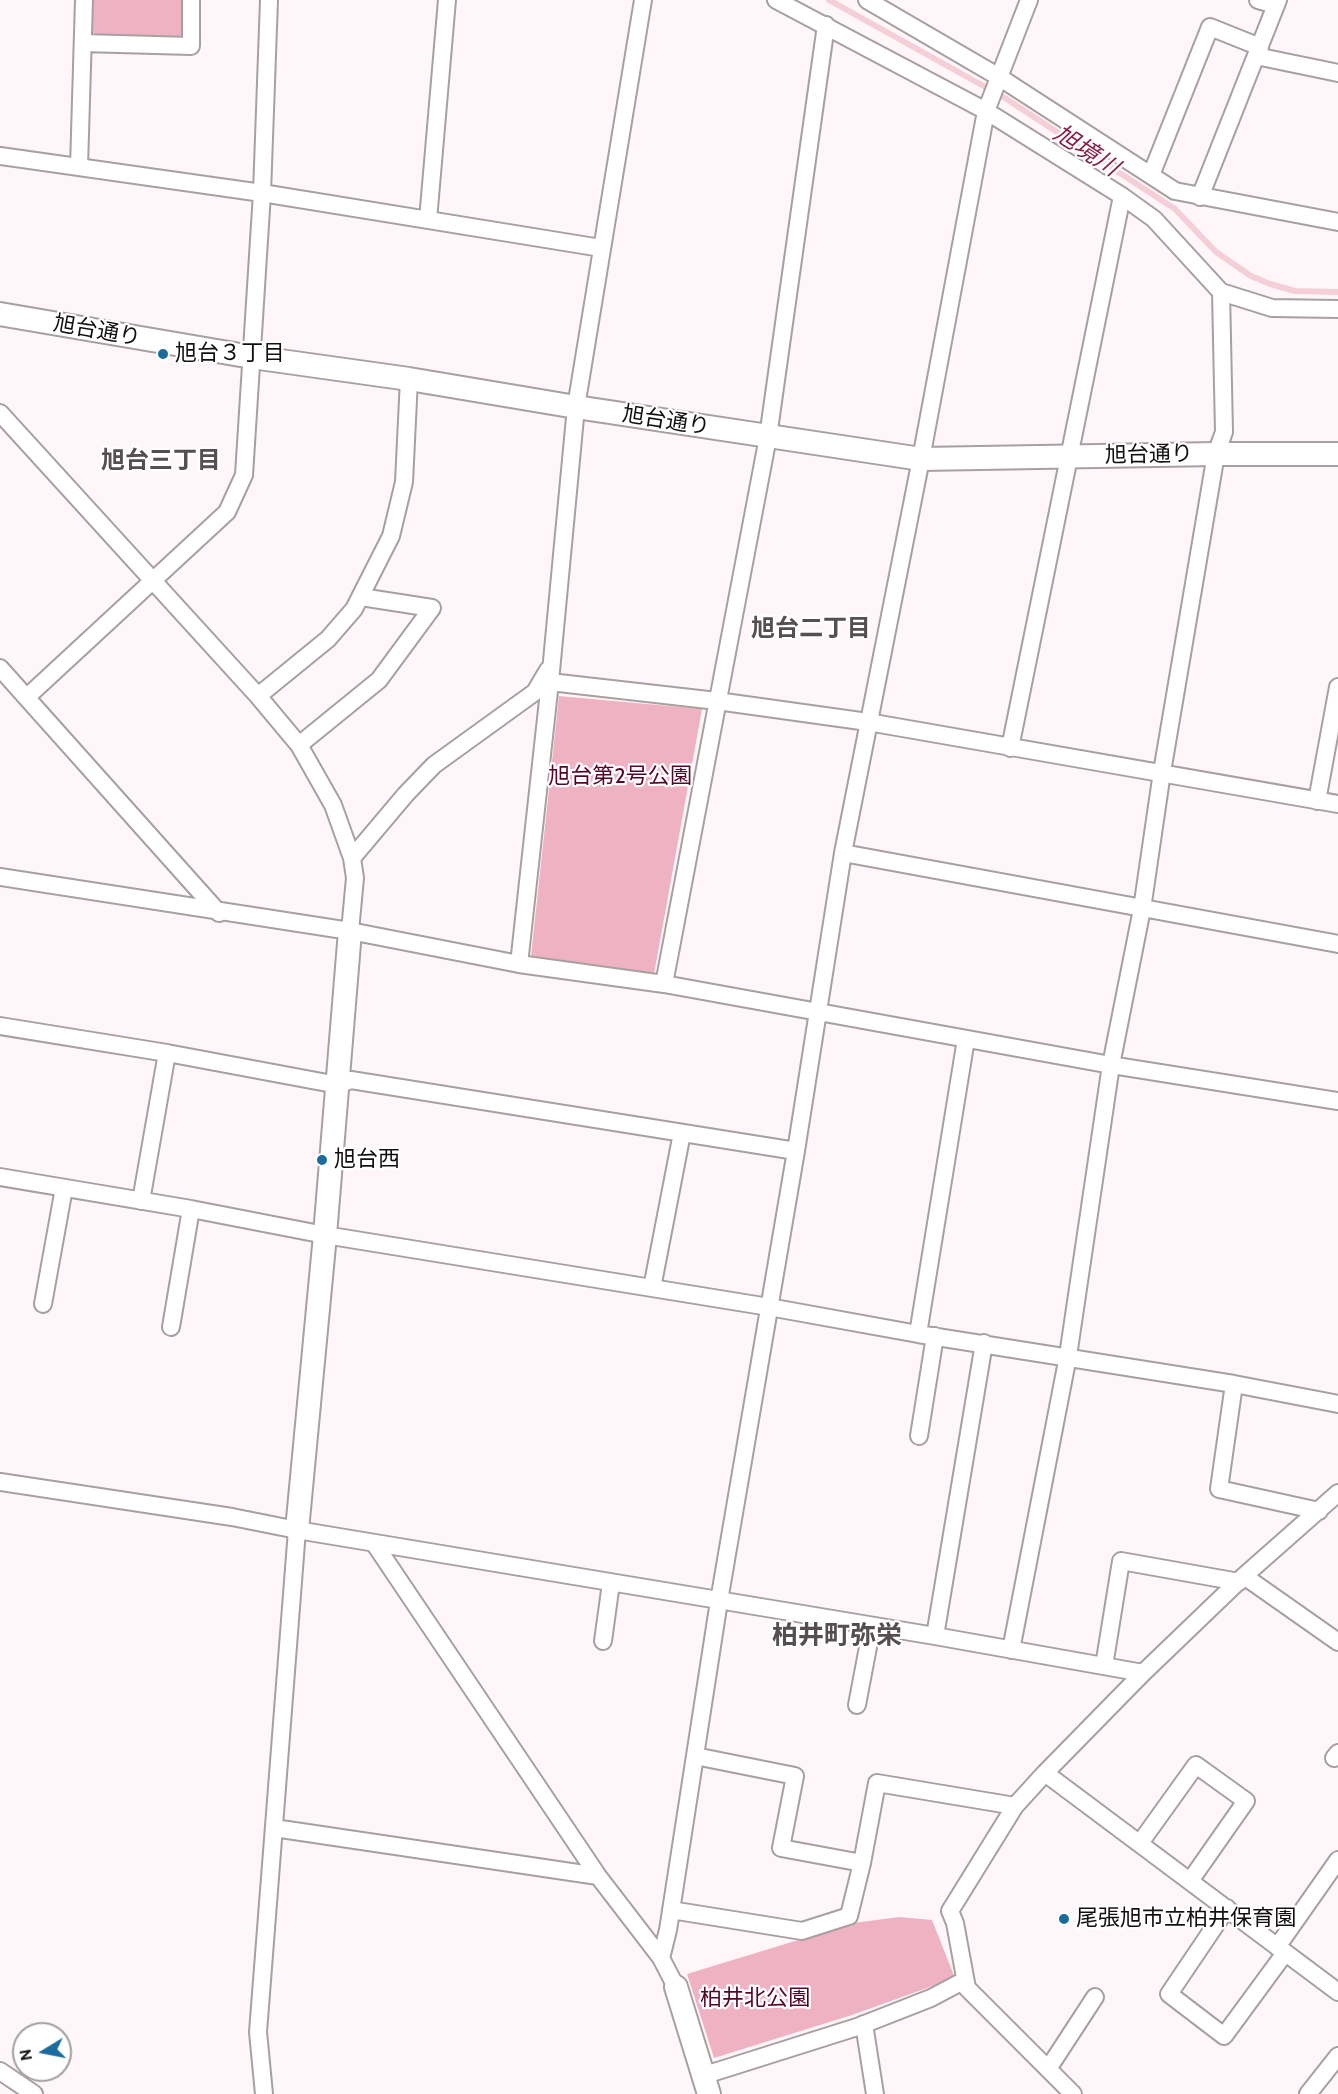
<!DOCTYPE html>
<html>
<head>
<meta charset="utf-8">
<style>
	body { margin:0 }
	#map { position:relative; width:1338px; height:2094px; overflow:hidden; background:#fef6f8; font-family:Cabin,sans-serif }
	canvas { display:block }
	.north { position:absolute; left:12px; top:2022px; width:60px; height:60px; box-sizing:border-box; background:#fff; border:2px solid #a19f9f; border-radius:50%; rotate:260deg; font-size:16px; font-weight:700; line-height:24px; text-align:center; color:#130f10 }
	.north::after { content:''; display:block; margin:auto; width:21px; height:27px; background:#1b6c9e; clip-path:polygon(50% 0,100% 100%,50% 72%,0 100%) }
</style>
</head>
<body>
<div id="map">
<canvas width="1338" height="2094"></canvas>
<div class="north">N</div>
</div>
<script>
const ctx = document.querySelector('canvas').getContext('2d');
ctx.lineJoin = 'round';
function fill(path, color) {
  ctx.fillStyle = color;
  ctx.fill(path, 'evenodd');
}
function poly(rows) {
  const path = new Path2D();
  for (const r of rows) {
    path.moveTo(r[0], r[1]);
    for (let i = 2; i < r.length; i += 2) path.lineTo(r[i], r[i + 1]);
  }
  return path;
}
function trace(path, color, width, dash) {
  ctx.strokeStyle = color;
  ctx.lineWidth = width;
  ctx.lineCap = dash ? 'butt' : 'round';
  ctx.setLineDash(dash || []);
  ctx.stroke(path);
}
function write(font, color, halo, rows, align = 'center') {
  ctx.font = font + ' Cabin,"Noto Sans JP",sans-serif';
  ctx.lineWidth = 4.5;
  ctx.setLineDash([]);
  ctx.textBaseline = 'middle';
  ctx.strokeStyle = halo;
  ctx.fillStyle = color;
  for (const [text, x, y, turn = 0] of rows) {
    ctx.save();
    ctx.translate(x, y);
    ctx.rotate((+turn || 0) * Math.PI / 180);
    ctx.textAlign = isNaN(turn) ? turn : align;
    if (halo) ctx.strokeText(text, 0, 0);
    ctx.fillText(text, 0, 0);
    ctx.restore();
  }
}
const green = poly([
	[92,0,190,0,188,35,181,41,98,37,91,31],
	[559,696,702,709,654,974,531,956],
	[899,1917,932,1920,955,1978,852,2015,714,2058,687,1974,854,1923]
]);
const stream = poly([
	[829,0,1005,98,1175,209,1216,252,1251,276,1270,284,1295,291,1338,292]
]);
const street = poly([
	[776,0,986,111,1122,196,1154,219,1221,292,1272,308,1338,309],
	[867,0,999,77,1175,191,1338,222],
	[1258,0,1276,5],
	[83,43,191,46,191,0],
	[1256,56,1338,73],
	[0,156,262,193,601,248],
	[79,167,84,0],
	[1151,175,1210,27,1260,47],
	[1200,197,1278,0],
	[428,220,447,0],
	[0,413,258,696,299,745,333,805,352,858,355,878,350,931],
	[0,668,219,913],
	[550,682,717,701,868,722,1338,804],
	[258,696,328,639,354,609,391,536,404,482,409,379],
	[27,697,227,512,244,475,262,193,269,0],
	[299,745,379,680,432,608,361,597],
	[1010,748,1122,196],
	[1317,801,1338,687],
	[843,853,1338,944],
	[352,858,406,794,434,765,535,692,548,670],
	[0,877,350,931,519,964,664,984,1111,1065,1338,1101],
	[519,964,550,682,576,407,643,0],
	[664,984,768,437,826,25],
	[0,1026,167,1053,338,1085,351,1080,796,1151],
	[0,1177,191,1209,325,1235,769,1307,918,1334,1234,1384,1338,1404],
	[141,1201,167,1053],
	[652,1288,682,1133],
	[43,1304,64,1188],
	[171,1327,191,1209],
	[918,1334,966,1039],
	[1234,1384,1219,1489,1319,1511],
	[919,1436,935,1336],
	[0,1482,232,1517,297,1530,935,1636,1143,1673],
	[374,1543,598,1876,661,1958,676,1987],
	[1244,1576,1338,1642],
	[935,1636,984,1343],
	[603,1641,611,1583],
	[1011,1650,1068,1356,1111,1065,1142,909,1162,772,1216,454,1224,432,1221,292],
	[1104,1666,1121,1561,1239,1582],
	[857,1705,872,1626],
	[1334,1758,1338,1753],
	[1045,1773,1338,1992],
	[274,1828,598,1876],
	[1140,1843,1196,1765,1246,1801,1190,1881],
	[862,1863,877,1783,1015,1806],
	[1227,1908,1169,1994,1224,2036,1285,1953],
	[671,1910,802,1931,849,1916,862,1863,781,1848,795,1776,695,1756],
	[1277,1947,1338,1860],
	[661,1958,668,1930,719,1601,796,1151,843,853,921,459,986,111,1029,0],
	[864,2024,875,2094],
	[1048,2069,1095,1997],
	[0,2071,34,2094],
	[705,2075,857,2027,931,1998,965,1980],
	[264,2094,258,2032,297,1530],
	[1073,2094,967,1988,955,1923,950,1911,1015,1806,1045,1773,1143,1673,1244,1576,1338,1493],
	[1308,2094,1338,2056]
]);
const secondary = poly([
	[0,314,252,357,409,379,576,407,921,459,1216,454,1338,454],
	[297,1530,325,1235,350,931],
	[676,1987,709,2094]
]);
const markers = [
	[163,354,6,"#1b6c9e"],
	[322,1160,6,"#1b6c9e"],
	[1064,1919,6,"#1b6c9e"]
];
const streetNames = [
	["旭台通り",97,331,10],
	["旭台通り",666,421,9],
	["旭台通り",1149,455,-1]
];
const poiNames = [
	["旭台３丁目",175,354],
	["旭台西",334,1160],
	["尾張旭市立柏井保育園",1076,1919]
];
const parkNames = [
	["旭台第2号公園",620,777],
	["柏井北公園",755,1999]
];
const waterNames = [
	["旭境川",1086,151,33]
];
const neighbourhoodNames = [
	["旭台三丁目",161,461],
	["旭台二丁目",811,629]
];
const quarterNames = [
	["柏井町弥栄",837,1636]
];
fill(green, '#efb2c2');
trace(stream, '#f5cfd8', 6);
trace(street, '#a89fa1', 20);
trace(secondary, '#a89fa1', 26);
trace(street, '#fff', 16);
trace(secondary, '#fff', 22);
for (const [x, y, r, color] of markers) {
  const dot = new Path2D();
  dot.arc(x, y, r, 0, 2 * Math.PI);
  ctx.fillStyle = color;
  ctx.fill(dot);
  trace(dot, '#fff', 2);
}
write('22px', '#130f10', '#fff', streetNames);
write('22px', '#130f10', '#fff', poiNames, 'left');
write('22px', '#540528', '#fff', parkNames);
write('italic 24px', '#872149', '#fff', waterNames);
write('bold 24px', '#564e50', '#fff', neighbourhoodNames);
write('bold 26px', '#564e50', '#fff', quarterNames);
</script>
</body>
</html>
